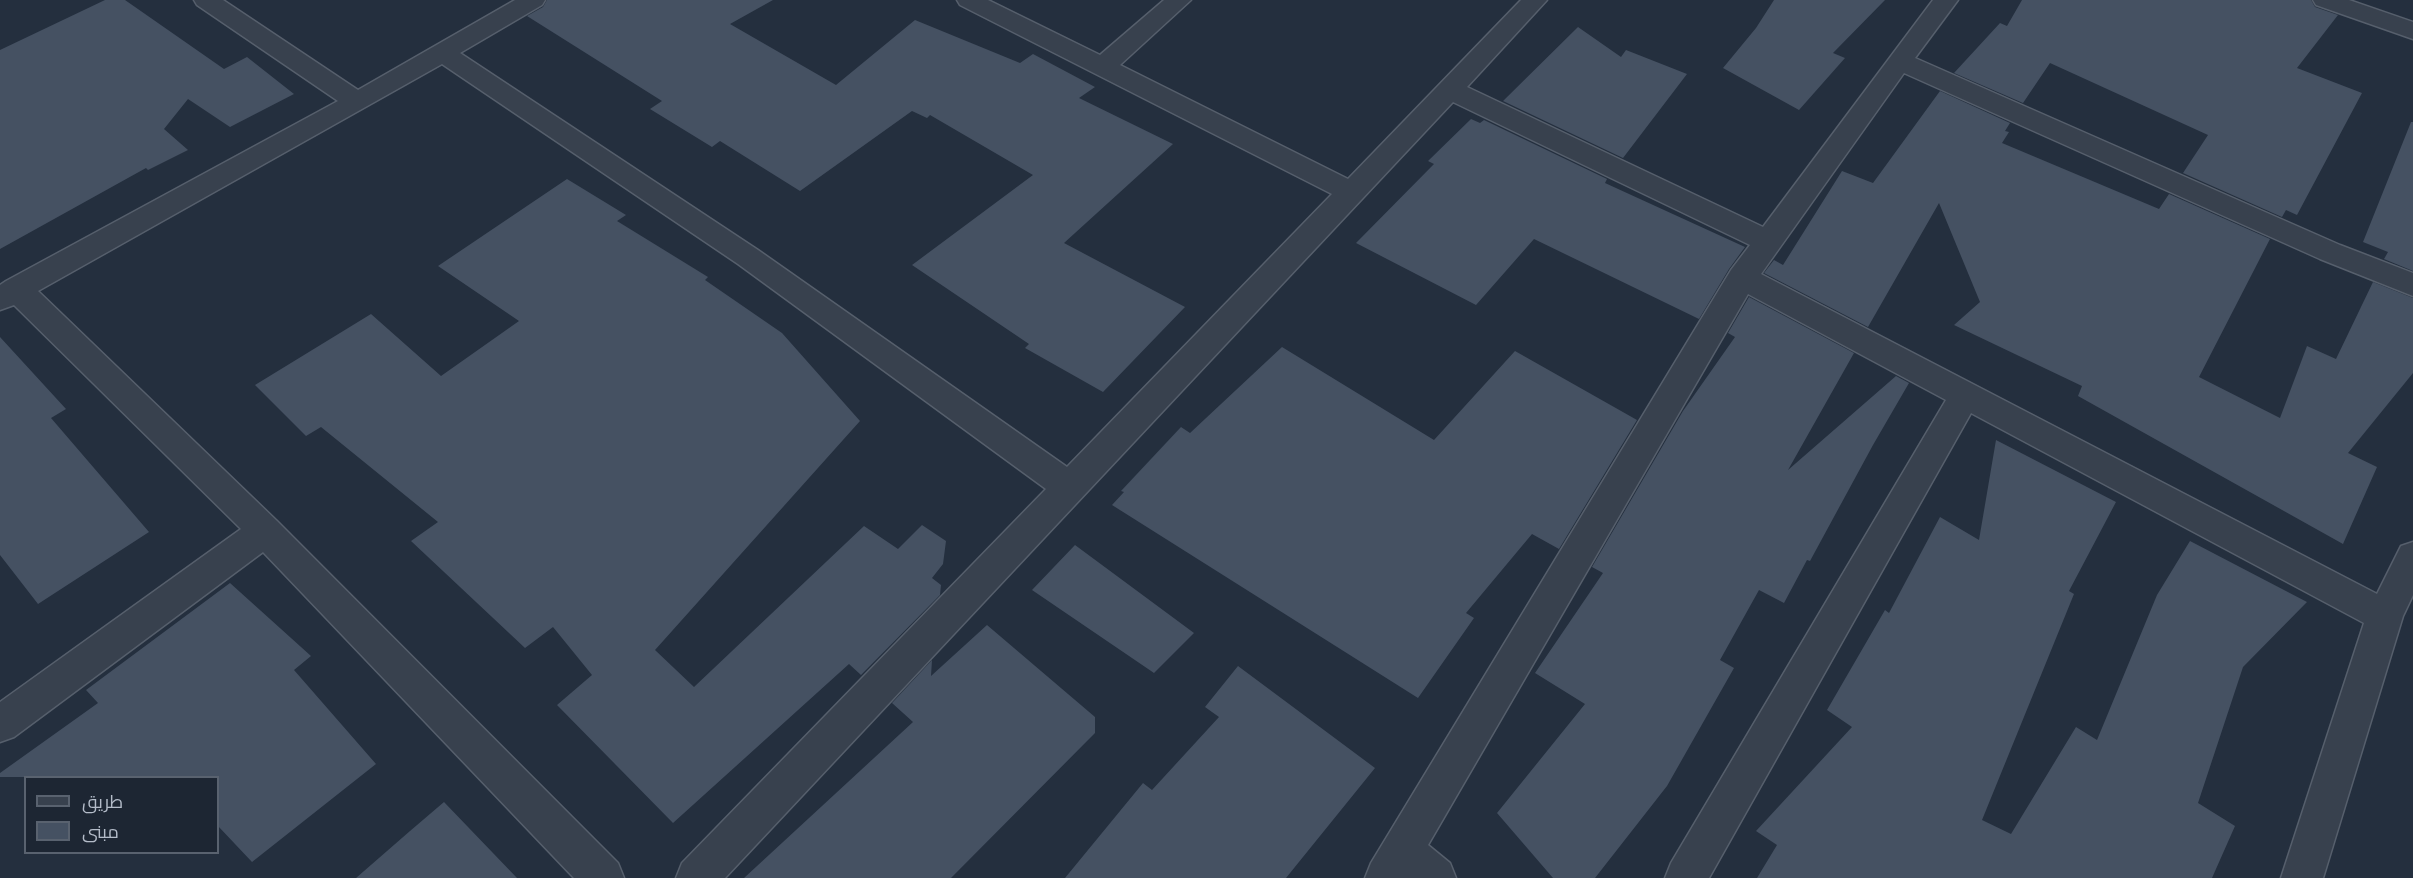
<!DOCTYPE html>
<html>
<head>
<meta charset="utf-8">
<style>
	body { margin:0 }
	#map { position:relative; width:2413px; height:878px; overflow:hidden; background:#242f3e; font-family:"Public Sans",Cairo,sans-serif }
	canvas { display:block }
	.legend { position:absolute; left:24px; top:776px; width:195px; height:78px; box-sizing:border-box; background:#1d2633; border:2px solid #59626f; margin:0; padding:8px 10px; list-style:none; font-size:18px; color:#b4bcc9 }
	.legend li { display:flex; align-items:center; gap:12px; height:30px }
	.legend b { width:30px; border:2px solid #59626f }
</style>
</head>
<body>
<div id="map">
<canvas width="2413" height="878"></canvas>
<ul class="legend">
<li><b style="height:8px;background:#38414e"></b>طريق</li>
<li><b style="height:16px;background:#455162"></b>مبنى</li>
</ul>
</div>
<script>
const ctx = document.querySelector('canvas').getContext('2d');
ctx.lineJoin = 'round';
function fill(path, color) {
  ctx.fillStyle = color;
  ctx.fill(path, 'evenodd');
}
function poly(rows) {
  const path = new Path2D();
  for (const r of rows) {
    path.moveTo(r[0], r[1]);
    for (let i = 2; i < r.length; i += 2) path.lineTo(r[i], r[i + 1]);
  }
  return path;
}
function trace(path, color, width, dash) {
  ctx.strokeStyle = color;
  ctx.lineWidth = width;
  ctx.lineCap = dash ? 'butt' : 'round';
  ctx.setLineDash(dash || []);
  ctx.stroke(path);
}
const building = poly([
	[105,0,125,0,224,69,247,57,294,94,230,127,188,99,164,129,188,150,148,170,146,168,0,249,0,50],
	[547,0,773,0,730,24,836,85,915,20,1020,63,1033,54,1095,87,1079,98,1173,144,1064,243,1185,307,1103,392,1025,348,1029,344,912,265,1033,175,930,115,927,118,912,111,800,191,720,141,712,147,650,109,662,101,527,16,543,7],
	[1774,0,1885,0,1833,53,1845,58,1799,110,1723,68,1756,28],
	[2022,0,2311,0,2315,7,2338,15,2297,68,2362,93,2297,215,2286,210,2282,217,2183,173,2208,135,2050,63,2023,103,1954,73,2000,23,2007,26],
	[1578,27,1621,57,1626,50,1687,74,1623,158,1503,101],
	[1940,91,2010,123,2005,131,2009,132,2002,143,2159,209,2169,194,2270,239,2199,377,2280,418,2307,346,2336,359,2373,282,2413,298,2413,373,2348,453,2377,467,2343,544,2078,396,2082,386,1954,325,1980,302,1939,203,1868,327,1764,273,1774,260,1783,265,1842,171,1873,183],
	[1471,119,1480,123,1484,120,1607,179,1605,183,1745,247,1729,269,1699,319,1534,239,1476,305,1356,243,1434,164,1428,161],
	[2411,122,2413,122,2413,271,2384,259,2388,252,2363,242],
	[567,179,626,215,617,221,708,277,705,280,782,333,860,421,655,650,694,687,864,526,898,549,922,525,946,541,943,564,932,578,941,585,940,595,861,675,849,664,673,823,557,705,592,675,553,627,525,648,411,541,438,522,321,427,306,436,255,385,371,314,441,376,519,321,438,266],
	[1749,297,1854,353,1788,470,1896,376,1909,383,1873,445,1810,561,1807,560,1784,603,1759,590,1720,660,1734,668,1667,786,1595,878,1553,878,1497,813,1585,704,1535,673,1603,573,1592,567,1683,411,1735,337,1728,333],
	[0,337,66,409,51,418,149,532,38,604,0,555],
	[1282,347,1434,440,1515,351,1637,420,1559,549,1532,534,1466,613,1474,618,1418,698,1112,505,1124,492,1121,491,1181,427,1190,433],
	[1996,440,2116,502,2069,591,2074,594,1982,820,2011,834,2076,727,2097,740,2157,595,2190,541,2307,602,2243,667,2198,803,2235,826,2212,878,1757,878,1777,845,1756,831,1852,727,1827,710,1885,610,1889,613,1940,517,1979,540],
	[1075,545,1194,633,1154,673,1032,590],
	[230,583,311,656,294,670,376,764,252,862,218,826,218,777,0,777,0,773,98,703,86,690],
	[987,625,1095,717,1095,733,951,878,744,878,913,722,892,703,932,660,931,676],
	[1238,666,1375,768,1286,878,1065,878,1143,783,1152,790,1219,717,1205,707],
	[444,802,517,878,356,878,410,831]
]);
const minor = poly([
	[194,0,223,0,358,90,515,0,545,0,542,5,460,53,758,250,1067,467,1332,194,960,5,957,0,988,0,1100,55,1164,0,1191,0,1120,65,1348,179,1521,0,1547,0,1467,87,1763,227,1933,0,1958,0,1915,58,2340,245,2413,273,2413,296,2320,259,1904,73,1761,274,2377,594,2401,546,2413,542,2413,595,2403,616,2323,878,2281,878,2364,623,1971,413,1709,878,1665,878,1671,863,1946,400,1748,294,1428,845,1450,863,1456,878,1365,878,1371,863,1731,270,1750,245,1453,102,725,878,676,878,682,863,1046,489,738,264,442,64,38,291,277,521,618,863,624,878,574,878,263,552,14,737,0,742,0,702,241,529,14,305,0,310,0,285,6,281,338,101,197,5,194,0],
	[2313,0,2349,0,2413,22,2413,39,2316,5,2313,0]
]);
fill(building, '#455162');
trace(minor, '#565f6c', 3);
fill(minor, '#38414e');
</script>
</body>
</html>
